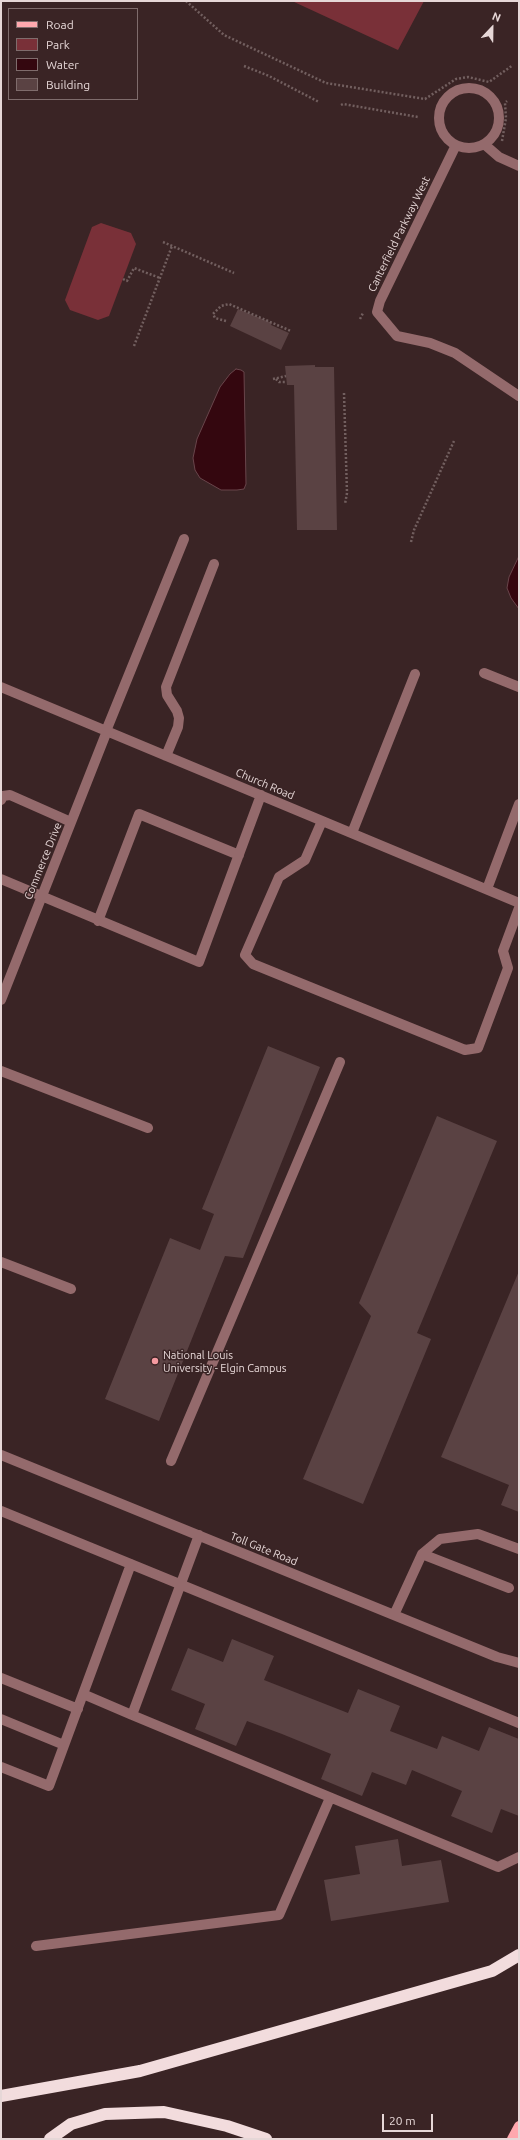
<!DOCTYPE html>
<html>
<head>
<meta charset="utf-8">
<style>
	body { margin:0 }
	#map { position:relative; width:520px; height:2140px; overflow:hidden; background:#3a2425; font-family:Ubuntu,sans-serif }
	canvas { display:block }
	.frame { position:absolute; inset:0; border:2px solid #e6d7d7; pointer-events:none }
	.legend { position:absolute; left:8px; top:8px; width:130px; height:92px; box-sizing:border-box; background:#3a2425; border:1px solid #7f6c6c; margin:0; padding:5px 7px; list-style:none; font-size:12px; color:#e6d7d7 }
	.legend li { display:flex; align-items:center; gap:8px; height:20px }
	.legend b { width:20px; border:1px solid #7f6c6c }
	.north { position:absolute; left:472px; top:8px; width:40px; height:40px; -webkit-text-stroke:3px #3a2425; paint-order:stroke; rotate:22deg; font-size:11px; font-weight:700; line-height:16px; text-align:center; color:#e6d7d7 }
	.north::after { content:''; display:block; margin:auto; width:14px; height:18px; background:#e6d7d7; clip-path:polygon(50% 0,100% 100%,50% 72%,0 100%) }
	.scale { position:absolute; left:382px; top:2114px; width:51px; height:18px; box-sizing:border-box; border:2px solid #e6d7d7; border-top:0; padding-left:5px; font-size:12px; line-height:14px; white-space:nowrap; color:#e6d7d7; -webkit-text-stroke:3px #3a2425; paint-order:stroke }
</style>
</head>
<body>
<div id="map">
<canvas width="520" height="2140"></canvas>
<div class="frame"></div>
<ul class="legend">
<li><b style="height:5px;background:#ffa8ae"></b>Road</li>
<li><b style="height:11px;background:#793038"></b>Park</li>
<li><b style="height:11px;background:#34070f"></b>Water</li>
<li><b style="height:11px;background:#5a4243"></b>Building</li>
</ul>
<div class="north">N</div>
<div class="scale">20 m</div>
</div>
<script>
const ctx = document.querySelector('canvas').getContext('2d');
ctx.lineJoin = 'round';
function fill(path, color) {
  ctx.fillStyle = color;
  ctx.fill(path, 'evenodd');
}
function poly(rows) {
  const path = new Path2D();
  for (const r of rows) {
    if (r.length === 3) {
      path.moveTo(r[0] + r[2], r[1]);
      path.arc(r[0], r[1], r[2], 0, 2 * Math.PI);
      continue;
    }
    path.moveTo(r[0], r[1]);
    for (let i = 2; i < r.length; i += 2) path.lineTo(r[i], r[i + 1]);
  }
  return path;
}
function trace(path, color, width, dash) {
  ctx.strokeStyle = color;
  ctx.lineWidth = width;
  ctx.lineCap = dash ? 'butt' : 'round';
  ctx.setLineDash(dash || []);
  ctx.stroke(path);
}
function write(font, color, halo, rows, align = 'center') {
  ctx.font = font + ' Ubuntu,sans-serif';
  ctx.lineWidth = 3;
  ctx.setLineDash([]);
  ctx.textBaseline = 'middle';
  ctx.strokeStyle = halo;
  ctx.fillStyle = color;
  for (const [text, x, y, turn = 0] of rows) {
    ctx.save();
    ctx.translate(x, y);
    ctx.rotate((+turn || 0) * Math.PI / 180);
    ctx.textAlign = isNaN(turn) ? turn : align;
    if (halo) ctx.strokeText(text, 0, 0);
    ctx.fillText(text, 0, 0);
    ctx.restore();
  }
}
const green = poly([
	[292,1,424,1,398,50],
	[101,223,131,233,136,244,109,316,98,320,70,310,65,300,92,227]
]);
const water = poly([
	[236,369,241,370,244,372,246,484,244,489,237,490,221,490,200,478,195,470,193,458,197,439,220,387,230,374,236,369],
	[519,556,519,609,511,598,507,588,509,577,519,556]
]);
const building = poly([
	[238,309,272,323,271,325,289,333,281,350,230,326],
	[315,365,315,367,334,367,337,530,297,530,294,385,287,385,285,366],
	[268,1046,320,1067,243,1258,225,1256,159,1421,105,1399,170,1238,200,1250,214,1214,202,1209],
	[437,1116,497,1141,417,1333,431,1339,363,1504,303,1479,371,1316,359,1303],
	[519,1271,519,1512,501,1505,509,1485,441,1457],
	[232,1639,274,1656,264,1680,348,1713,358,1689,400,1706,390,1731,437,1749,442,1736,479,1751,489,1727,519,1739,519,1816,501,1809,492,1833,451,1816,462,1791,412,1770,406,1785,372,1772,362,1796,321,1779,331,1754,282,1734,247,1721,236,1746,195,1729,205,1704,171,1690,188,1648,223,1662],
	[398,1839,402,1866,441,1860,449,1902,331,1921,324,1880,360,1874,355,1846]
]);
const path = poly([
	[186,1,224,35,326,83,425,99,456,79,468,77,489,82,513,65],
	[244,66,269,76,319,102],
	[341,105,343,104,418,117],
	[502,141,506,118,505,103,507,101],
	[163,242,234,273],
	[123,279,127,281,134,268,160,278],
	[360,319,363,313],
	[226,321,215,318,213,314,221,306,229,304,291,331],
	[134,346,172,246],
	[273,379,286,376],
	[276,379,279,382,285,382],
	[344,393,347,493,345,504],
	[411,542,414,530,454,441]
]);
const minor = poly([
	[469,118,30],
	[484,144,499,157,519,166],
	[456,145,380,301,377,312,397,336,430,343,455,353,519,396],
	[484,673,519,687],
	[1,687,519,903],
	[106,731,184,539],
	[166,756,178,727,179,718,177,711,167,695,166,687,214,564],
	[1,800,3,796,10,795,71,822],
	[322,821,305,860,279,877,245,955,253,964,465,1050,478,1048,508,968,503,951,519,908],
	[352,833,415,674],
	[1,879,199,962,261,795],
	[487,889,519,804],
	[98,921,139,814,239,855],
	[1,1000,107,731],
	[1,1071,148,1128],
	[1,1262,71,1289],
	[1,1455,497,1657,519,1663],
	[171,1461,340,1062],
	[1,1511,519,1723],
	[199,1535,132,1715,498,1867,519,1857],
	[422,1554,509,1588],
	[394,1615,422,1554,440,1539,478,1534,519,1549],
	[1,1678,78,1709],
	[83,1694,131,1564],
	[1,1719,64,1745],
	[1,1767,49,1786,83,1694,132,1715],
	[36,1946,279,1915,330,1798]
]);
const major = poly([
	[512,2139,519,2126]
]);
const highway = poly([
	[1,2096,140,2071,492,1971,519,1955],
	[50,2139,71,2124,105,2114,164,2112,227,2126,266,2139]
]);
const markers = [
	[155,1361,4,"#f49aa0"]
];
const streetNames = [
	["Canterfield Parkway West",399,234,-64],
	["Church Road",265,784,23],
	["Commerce Drive",43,861,-68],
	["Toll Gate Road",264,1549,22]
];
const poiNames = [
	["National Louis",163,1355],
	["University - Elgin Campus",163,1368]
];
fill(green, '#793038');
fill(water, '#34070f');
trace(water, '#69454b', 1);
fill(building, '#5a4243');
trace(path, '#725f5f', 2.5, [2, 2]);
trace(minor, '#946a6c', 10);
trace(major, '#ffa8ae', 10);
trace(highway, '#f2dcdd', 12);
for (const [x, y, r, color] of markers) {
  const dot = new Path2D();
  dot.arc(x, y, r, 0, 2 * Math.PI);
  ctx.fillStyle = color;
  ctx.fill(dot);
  trace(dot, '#3a2425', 1.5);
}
write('11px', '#e6d7d7', '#3a2425', streetNames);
write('11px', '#e6d7d7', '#3a2425', poiNames, 'left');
</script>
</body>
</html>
